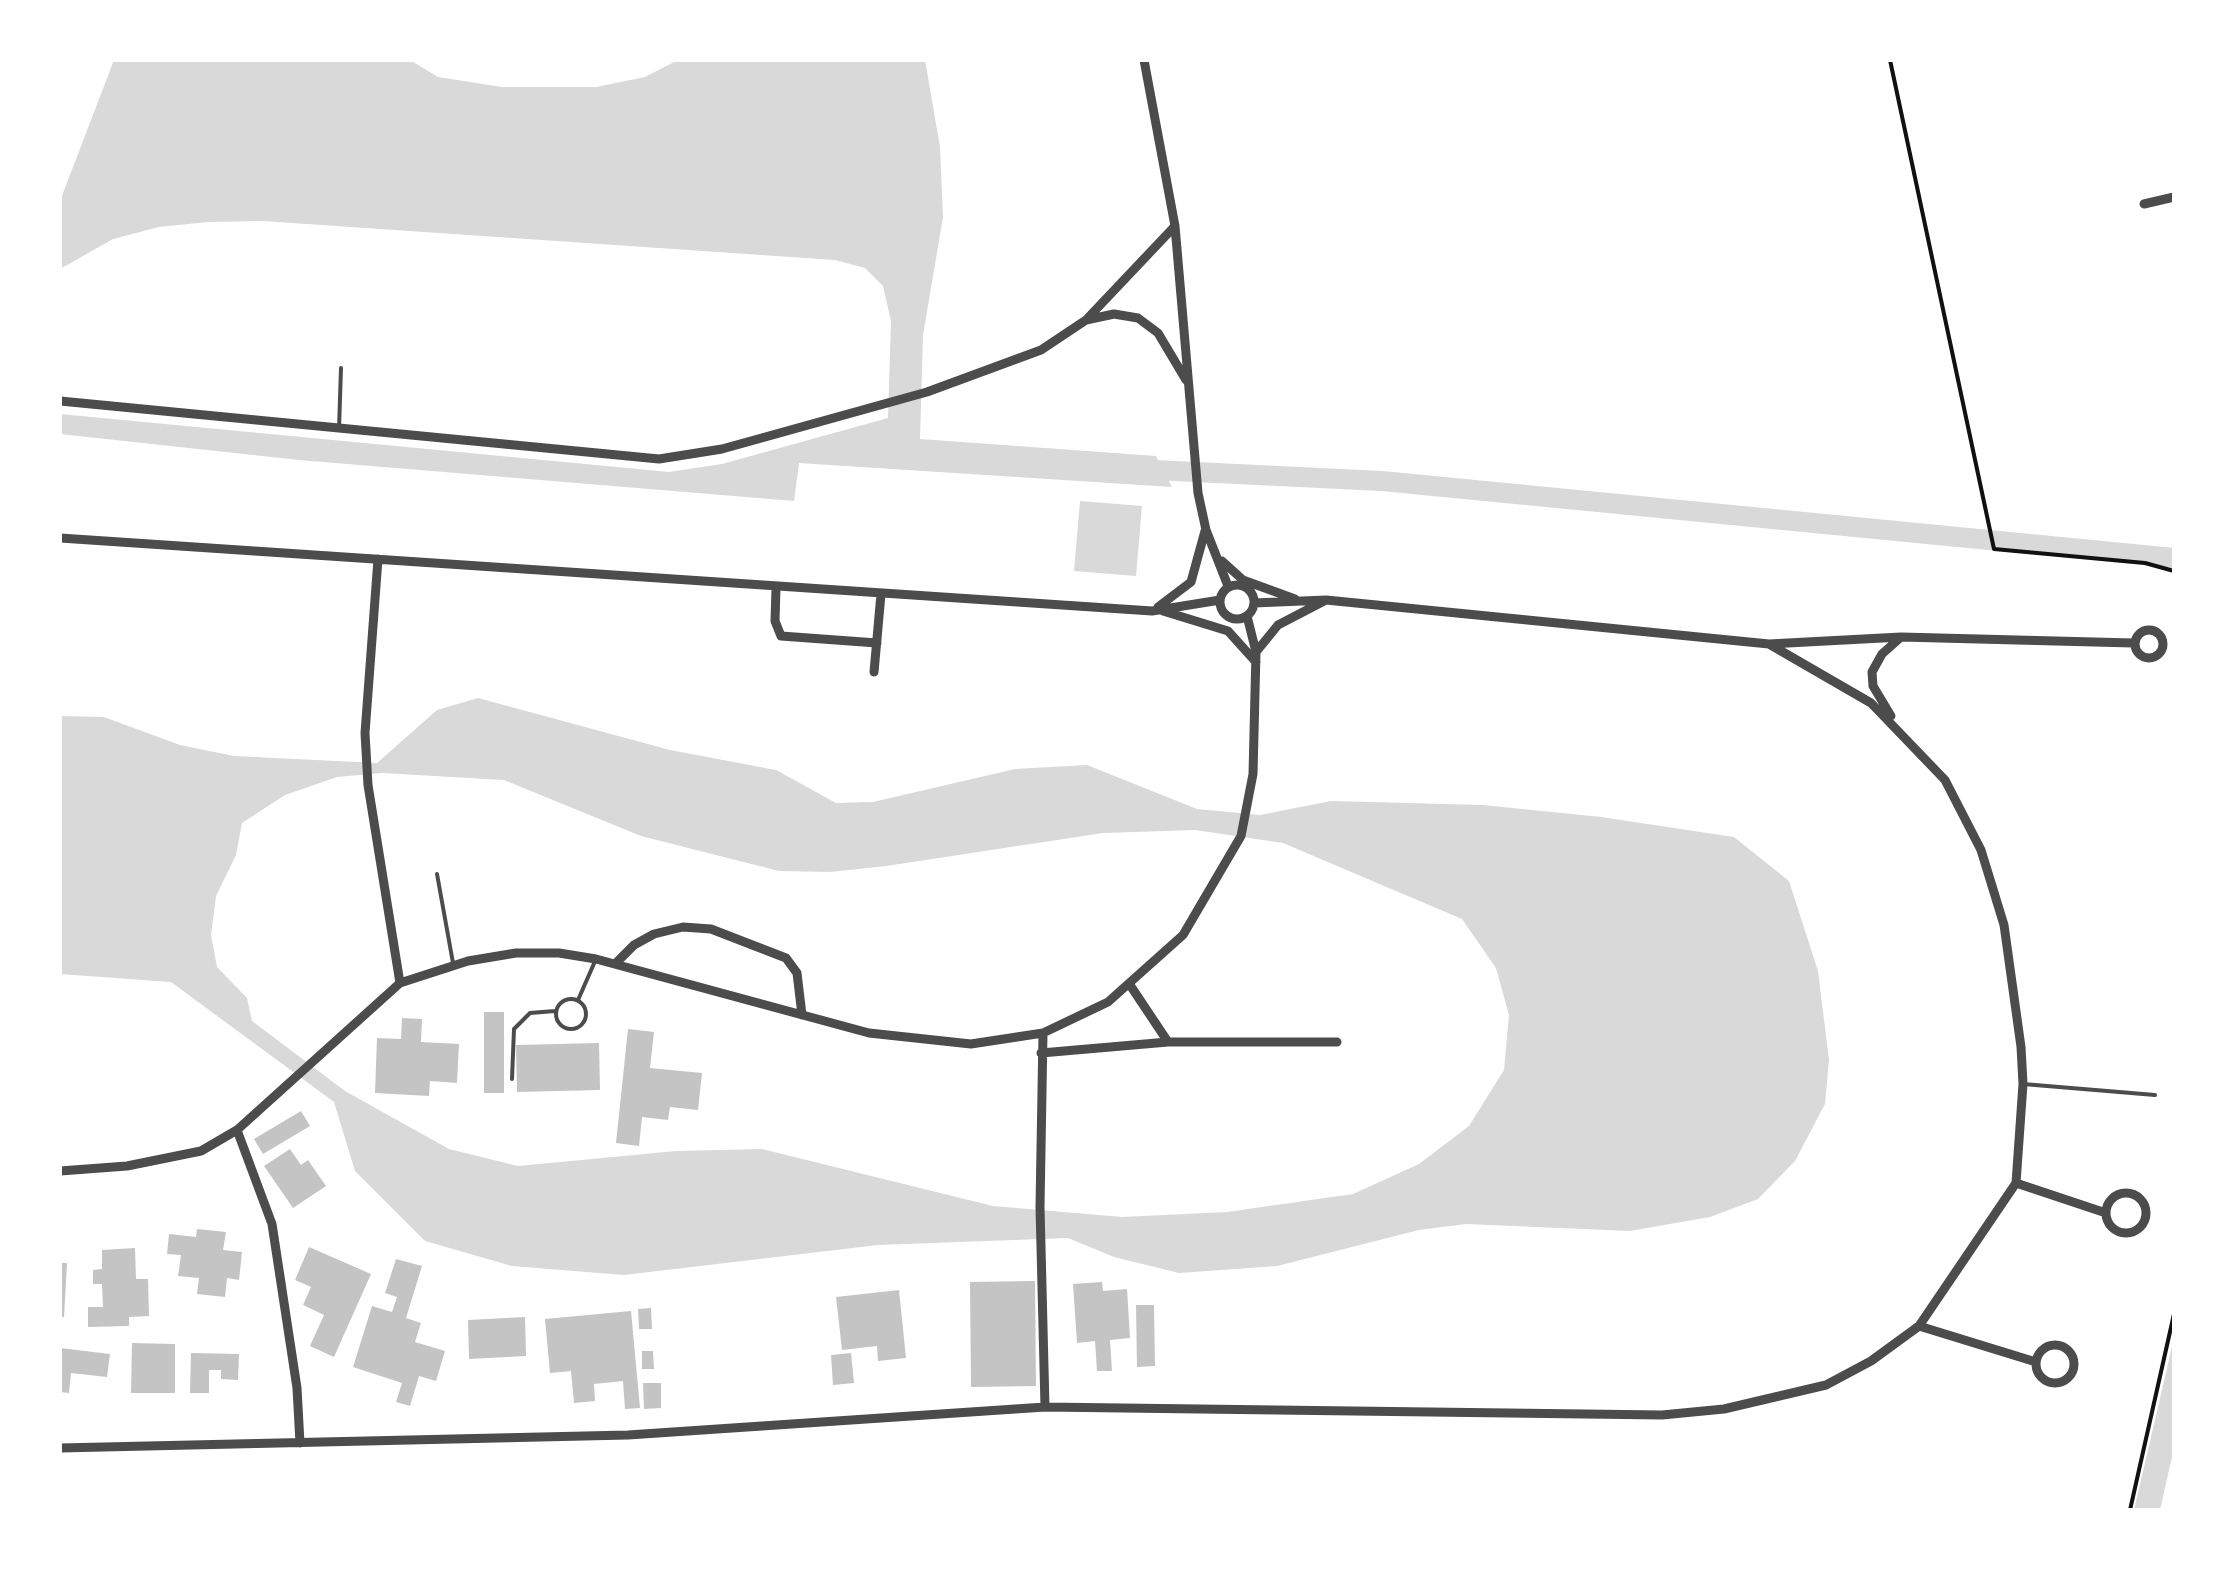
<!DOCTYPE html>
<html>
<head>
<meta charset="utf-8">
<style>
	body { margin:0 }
	#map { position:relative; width:2234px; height:1570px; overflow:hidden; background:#fff; font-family:Cabin,sans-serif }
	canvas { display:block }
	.frame { position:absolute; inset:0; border:62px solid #fff; pointer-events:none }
</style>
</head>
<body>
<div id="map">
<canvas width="2234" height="1570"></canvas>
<div class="frame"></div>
</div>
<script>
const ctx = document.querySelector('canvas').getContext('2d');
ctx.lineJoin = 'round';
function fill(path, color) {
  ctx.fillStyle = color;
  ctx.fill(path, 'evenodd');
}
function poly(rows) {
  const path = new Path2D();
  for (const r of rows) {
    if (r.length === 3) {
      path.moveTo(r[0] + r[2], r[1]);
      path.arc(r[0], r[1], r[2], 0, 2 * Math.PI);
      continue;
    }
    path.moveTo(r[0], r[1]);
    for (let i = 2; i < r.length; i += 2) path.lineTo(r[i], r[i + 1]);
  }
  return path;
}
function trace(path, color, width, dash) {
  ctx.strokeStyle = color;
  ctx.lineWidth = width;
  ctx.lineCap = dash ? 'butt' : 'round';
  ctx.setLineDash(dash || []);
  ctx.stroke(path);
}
const water = poly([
	[114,60,410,60,438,77,502,87,596,87,645,77,678,60,925,60,940,147,943,217,923,335,920,439,1156,456,1172,487,799,463,794,501,299,460,60,434,60,414,669,472,722,464,888,418,891,321,883,286,865,268,835,260,263,221,208,222,159,227,113,239,60,269,60,201],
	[1080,501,1142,506,1136,576,1074,571],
	[478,698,670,750,776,770,836,803,873,802,1015,769,1087,765,1197,809,1260,815,1331,801,1483,805,1601,817,1734,837,1789,881,1818,971,1829,1060,1825,1104,1795,1161,1758,1199,1710,1217,1630,1231,1466,1224,1419,1230,1277,1266,1179,1273,1114,1257,1068,1238,878,1245,624,1275,512,1266,425,1241,355,1171,334,1102,171,982,60,974,60,716,104,717,180,745,234,756,377,763,437,710],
	[382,773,504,780,641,836,779,871,830,872,886,866,1103,833,1195,830,1283,843,1462,919,1496,968,1509,1015,1504,1070,1469,1126,1419,1164,1353,1194,1227,1212,1122,1217,993,1206,762,1149,676,1151,518,1166,449,1149,345,1091,252,1021,247,998,217,967,211,935,216,896,236,855,242,823,285,795,337,777],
	[2174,1338,2174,1448,2160,1510,2134,1510]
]);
const canal = poly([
	[1154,470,1382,481,2174,558]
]);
const building = poly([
	[484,1012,504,1012,504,1093,484,1093],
	[402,1018,422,1019,421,1042,459,1044,457,1083,430,1081,429,1096,375,1093,377,1038,401,1039],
	[628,1029,654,1032,650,1068,702,1073,698,1110,670,1107,668,1120,642,1117,639,1146,616,1143],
	[599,1043,600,1090,517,1092,516,1045],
	[301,1111,310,1126,263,1154,254,1139],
	[290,1149,301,1165,308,1160,326,1186,293,1208,264,1166],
	[197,1229,226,1232,223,1250,242,1252,239,1280,227,1278,225,1297,197,1294,199,1278,178,1276,181,1255,167,1254,169,1234,196,1237],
	[309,1247,371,1274,334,1357,310,1346,324,1315,303,1305,311,1287,295,1280],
	[135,1248,136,1279,148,1279,149,1316,129,1317,129,1326,88,1327,88,1307,103,1307,102,1284,93,1284,93,1270,102,1269,102,1250],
	[396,1259,422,1266,406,1318,421,1323,415,1342,445,1351,436,1381,419,1376,410,1406,396,1402,402,1383,353,1367,372,1306,392,1312,397,1297,385,1293],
	[60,1263,67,1263,64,1317,60,1317],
	[1035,1281,1036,1386,971,1387,970,1282],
	[1102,1282,1103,1291,1127,1289,1130,1338,1110,1340,1112,1371,1097,1371,1095,1341,1077,1343,1073,1284],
	[899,1290,906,1358,878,1361,877,1346,842,1350,836,1297],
	[1136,1305,1154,1305,1155,1366,1137,1367],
	[651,1308,652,1329,639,1329,638,1309],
	[631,1311,640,1408,625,1409,623,1381,594,1384,595,1401,574,1403,571,1371,550,1373,545,1319],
	[525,1317,526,1356,469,1359,468,1320],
	[132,1343,175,1344,175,1393,131,1393],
	[60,1348,110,1354,107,1377,71,1373,69,1393,60,1392],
	[642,1351,653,1351,654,1369,642,1369],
	[191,1353,239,1354,238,1380,221,1379,221,1370,209,1370,209,1393,190,1393],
	[851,1353,854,1383,833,1385,831,1355],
	[643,1383,661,1383,661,1408,644,1409]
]);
const path = poly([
	[1890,60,1994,549,2145,563,2174,571],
	[2130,1510,2174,1314]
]);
const service = poly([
	[339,429,341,368],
	[437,874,453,963],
	[571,1014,15],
	[578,1000,596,959],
	[512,1079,514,1029,530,1013,555,1011],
	[2023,1084,2155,1095]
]);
const minor = poly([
	[1144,60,1175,226,1198,493,1206,530,1228,586],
	[2144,204,2174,197],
	[1086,320,1114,314,1138,318,1158,333,1186,380],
	[60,401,659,459,722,449,927,392,1041,350,1086,320,1175,226],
	[60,538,1152,611,1220,600],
	[378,559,365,733,368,785,400,983],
	[1222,561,1243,580,1295,599],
	[1237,602,17],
	[776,588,775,621,781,636,877,643],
	[1254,603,1326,600,1769,644,1901,637],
	[1158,607,1191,582,1205,531],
	[1163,611,1228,631,1256,662],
	[1247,616,1256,652],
	[2149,644,14],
	[874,672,881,594],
	[1891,716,1873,686,1872,672,1882,654,1901,637,2133,643],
	[615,964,634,945,654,934,683,927,711,929,786,958,797,973,802,1015],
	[1130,985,1168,1042],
	[1043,1033,1040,1207,1045,1407],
	[1041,1053,1168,1042,1337,1042],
	[237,1130,272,1224,297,1388,300,1443],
	[60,1171,127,1166,201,1151,237,1130,400,983,468,961,516,953,559,953,596,959,869,1033,971,1044,1043,1033,1108,1002,1183,935,1241,836,1253,774,1256,652,1278,625,1326,600],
	[2016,1183,2106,1213],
	[2126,1213,20],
	[1919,1326,2036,1362],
	[2055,1364,19],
	[60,1448,628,1435,1045,1407,1662,1415,1724,1409,1826,1385,1871,1361,1919,1326,2016,1183,2023,1084,2021,1047,2004,925,1981,850,1945,780,1871,703,1769,644]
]);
fill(water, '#d9d9d9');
trace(canal, '#d9d9d9', 20);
fill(building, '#c4c4c4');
trace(path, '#111', 4);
trace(service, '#4c4c4c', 4);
trace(minor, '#4c4c4c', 9);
</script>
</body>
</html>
